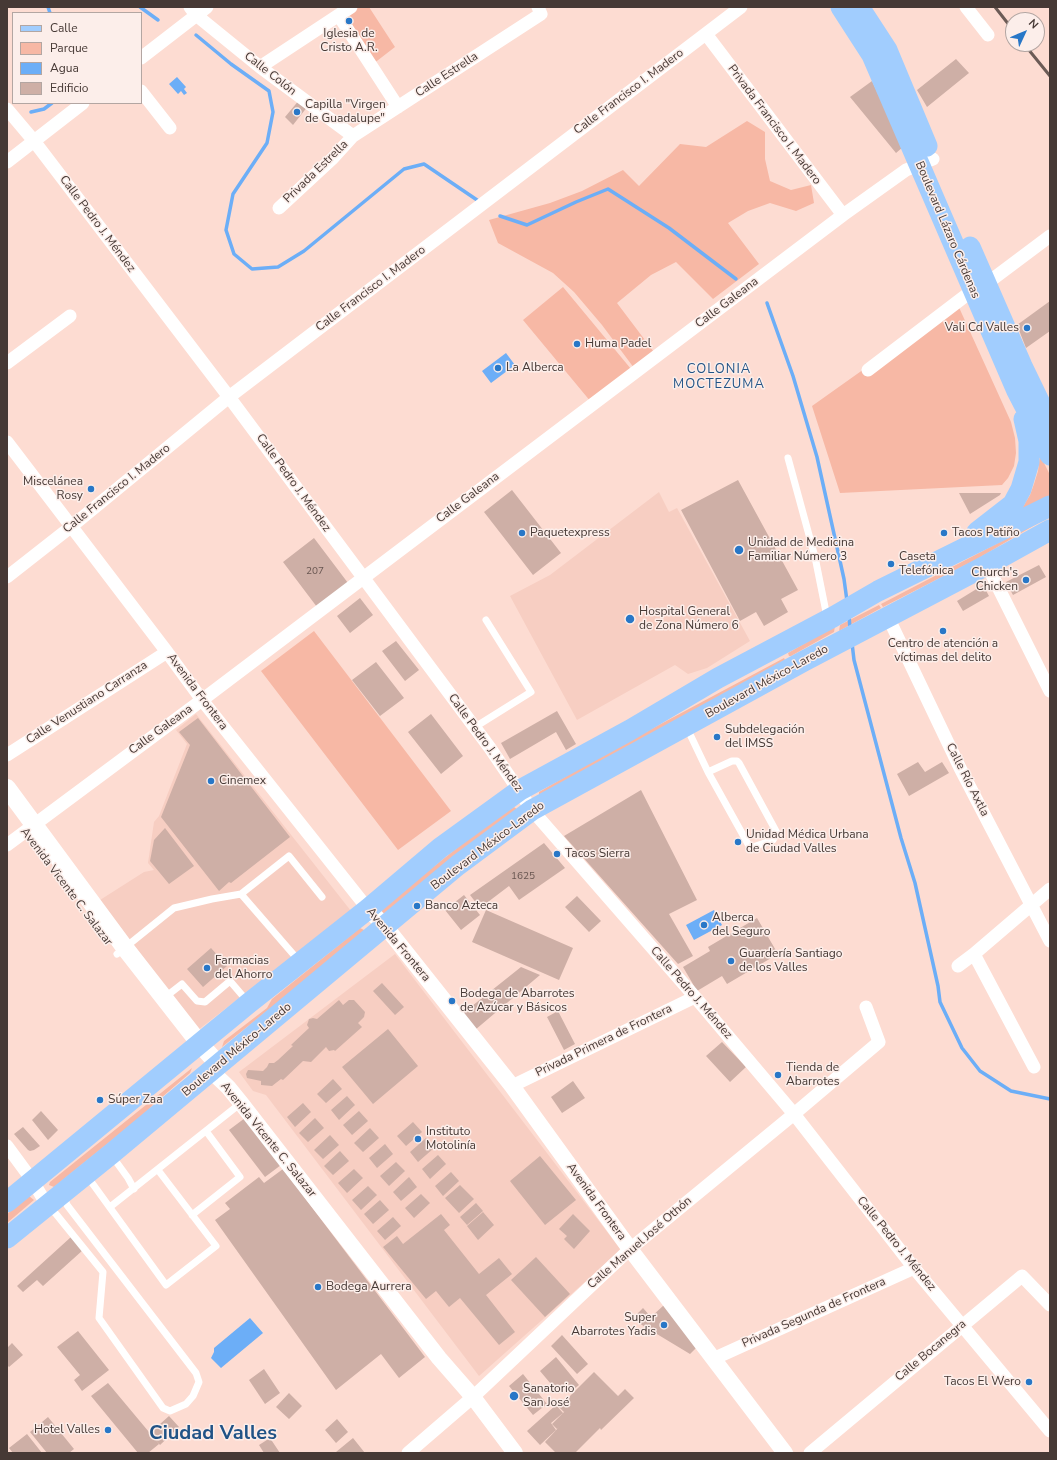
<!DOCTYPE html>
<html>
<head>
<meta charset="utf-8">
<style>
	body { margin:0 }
	#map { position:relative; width:1057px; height:1460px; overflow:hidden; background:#fddcd2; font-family:"Nunito Sans",sans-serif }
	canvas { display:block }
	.frame { position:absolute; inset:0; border:8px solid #463935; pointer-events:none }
	.legend { position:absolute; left:12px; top:12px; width:130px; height:92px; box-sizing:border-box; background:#fceeea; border:1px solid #b3a6a2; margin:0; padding:5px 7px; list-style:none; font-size:12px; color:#463935 }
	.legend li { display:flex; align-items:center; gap:8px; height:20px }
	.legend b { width:20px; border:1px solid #b3a6a2 }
	.north { position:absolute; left:1005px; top:12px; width:40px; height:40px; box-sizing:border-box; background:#fceeea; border:1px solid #b3a6a2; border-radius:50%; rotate:46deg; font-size:11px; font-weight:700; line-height:16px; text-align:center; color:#463935 }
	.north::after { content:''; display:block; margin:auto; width:14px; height:18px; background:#2877c7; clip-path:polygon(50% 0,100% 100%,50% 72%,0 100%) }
</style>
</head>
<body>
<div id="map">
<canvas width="1057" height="1460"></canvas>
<div class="frame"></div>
<ul class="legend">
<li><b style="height:5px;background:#a1cdfe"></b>Calle</li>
<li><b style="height:11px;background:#f7b8a5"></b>Parque</li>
<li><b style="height:11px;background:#6caef7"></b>Agua</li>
<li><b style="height:11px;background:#ceafa6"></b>Edificio</li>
</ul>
<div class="north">N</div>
</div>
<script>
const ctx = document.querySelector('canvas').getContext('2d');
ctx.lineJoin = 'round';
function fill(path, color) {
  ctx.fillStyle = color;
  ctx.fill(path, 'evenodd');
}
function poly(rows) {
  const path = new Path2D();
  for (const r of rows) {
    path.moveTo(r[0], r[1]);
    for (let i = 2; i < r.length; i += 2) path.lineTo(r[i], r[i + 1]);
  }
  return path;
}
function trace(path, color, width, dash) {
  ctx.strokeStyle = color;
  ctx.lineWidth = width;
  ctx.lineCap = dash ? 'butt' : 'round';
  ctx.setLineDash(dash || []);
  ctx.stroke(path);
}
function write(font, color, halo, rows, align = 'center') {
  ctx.font = font + ' "Nunito Sans",sans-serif';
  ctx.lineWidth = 3;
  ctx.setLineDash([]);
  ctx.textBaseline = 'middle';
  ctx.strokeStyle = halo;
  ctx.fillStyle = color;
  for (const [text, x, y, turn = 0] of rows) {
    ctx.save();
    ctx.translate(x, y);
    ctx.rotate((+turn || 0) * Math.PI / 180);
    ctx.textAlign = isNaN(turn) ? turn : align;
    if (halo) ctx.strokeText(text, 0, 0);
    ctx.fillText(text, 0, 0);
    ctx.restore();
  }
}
const built = poly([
	[659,492,669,512,677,508,750,641,707,668,688,674,675,665,577,720,510,596,550,575],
	[196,714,351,911,198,1030,100,900,144,872,154,870,148,863,154,822,159,816,187,744,176,730],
	[395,954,621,1250,479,1376,266,1095,253,1091,239,1072]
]);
const green = poly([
	[356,7,369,7,395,47,373,64,343,17],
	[747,121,765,132,765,159,770,181,791,190,811,185,814,203,796,211,770,203,748,211,728,223,759,264,713,299,676,262,651,275,617,303,654,352,634,368,602,325,574,292,553,273,498,243,489,220,550,203,582,191,623,170,639,186,680,144,706,147],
	[563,287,631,369,591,402,523,320],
	[957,303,1011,422,1015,438,1016,453,1014,466,1008,478,1002,485,840,493,812,406],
	[1040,455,1050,475,1050,499,1018,515,1030,495,1034,484,1038,471],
	[1050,516,979,558,883,607,881,604],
	[879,605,881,608,839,631,840,625],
	[835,626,834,632,791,656,789,656,788,653],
	[314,631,451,811,398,850,261,671],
	[784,658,785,660,539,796,539,792,601,756],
	[514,807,518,810,384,916,379,910,481,829],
	[360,928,364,930,365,933,222,1047,224,1041,267,1008,272,999],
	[192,1068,190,1073,154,1104,143,1115,54,1187,49,1185,50,1182],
	[29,1196,34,1200,7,1223,7,1214]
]);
const water = poly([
	[177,77,186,87,184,89,187,93,184,95,181,91,178,94,169,84],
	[506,353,515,365,491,383,482,371],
	[714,910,722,925,694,940,686,925],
	[250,1318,263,1333,221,1368,211,1358,214,1352,214,1348]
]);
const stream = poly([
	[48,7,50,13],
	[140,7,158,20],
	[196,35,231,64,269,91,273,112,267,143,233,194,226,230,234,254,252,269,278,267,304,251,404,169,424,164,480,202],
	[31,112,44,109,52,103],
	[500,216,527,225,576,202,608,189,669,228,736,279],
	[767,303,793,376,817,457,844,579,847,601],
	[849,615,850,629],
	[852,643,854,660,901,838,915,883,938,986,940,1002,962,1048,980,1071,1011,1091,1050,1099]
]);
const building = poly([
	[956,59,969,73,927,107,917,90],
	[872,81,903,147,896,153,850,97],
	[300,99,308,106,293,125,285,117],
	[1050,301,1050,331,1026,348,1017,325],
	[738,480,798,590,781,599,788,612,764,626,756,612,740,621,681,510],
	[512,490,561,553,533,575,484,512],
	[959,493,1001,493,1000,495,970,514],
	[314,538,348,583,317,607,283,562],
	[1039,565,1046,577,1013,595,1006,582],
	[983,585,989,596,963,611,957,601],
	[360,598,373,615,350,633,337,616],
	[396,641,419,670,405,681,382,651],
	[376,662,404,698,380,716,352,680],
	[557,711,576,744,566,750,556,732,510,759,501,743],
	[431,714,463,756,441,774,408,732],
	[198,718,290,837,231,883,229,882,219,891,161,817,190,745,179,732],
	[918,762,925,772,942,762,949,773,909,796,897,774],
	[641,790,697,900,669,914,693,956,678,964,564,836],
	[165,828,194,866,169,884,150,861,154,840],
	[544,843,565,868,519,900,509,886,480,908,470,895],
	[464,895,480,915,461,930,445,910],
	[577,896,601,921,589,932,565,907],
	[486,910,573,948,559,980,472,942],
	[757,918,778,954,727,984,722,976,697,991,683,967,710,951,708,947],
	[211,948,227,966,203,987,187,969],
	[521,967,540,975,475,1030,462,1014],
	[382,983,404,1007,395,1015,373,991],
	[339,1000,343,1005,349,1000,354,1000,365,1012,364,1017,358,1023,362,1027,335,1051,334,1050,329,1051,326,1047,311,1062,303,1061,283,1080,281,1079,272,1086,261,1085,261,1081,247,1078,246,1074,248,1070,263,1071,267,1067,269,1063,274,1063,278,1060,293,1046,291,1045,309,1028,307,1025,309,1019,313,1018,317,1019],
	[558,1011,575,1044,564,1050,547,1017],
	[388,1029,418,1066,373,1104,342,1067],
	[722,1042,746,1067,730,1082,706,1056],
	[333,1079,342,1089,326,1103,317,1094],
	[573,1081,585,1098,562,1113,551,1097],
	[347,1096,355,1105,339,1120,331,1110],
	[303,1103,311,1112,295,1127,287,1117],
	[41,1111,58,1130,48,1140,32,1120],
	[359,1111,368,1121,352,1135,343,1125],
	[245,1118,281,1165,265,1177,229,1130],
	[315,1118,324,1128,308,1142,299,1133],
	[413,1122,422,1132,406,1146,397,1136],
	[23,1127,40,1146,34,1150,30,1151,28,1150,14,1134],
	[370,1128,379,1138,363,1152,354,1143],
	[330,1135,339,1145,323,1159,314,1150],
	[426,1138,434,1148,418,1162,410,1152],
	[385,1144,393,1154,377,1168,369,1158],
	[340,1151,349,1161,333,1175,324,1166],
	[438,1155,446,1164,430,1179,422,1169],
	[540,1156,576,1200,545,1225,510,1181],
	[396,1162,405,1171,389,1186,380,1176],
	[283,1169,425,1357,399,1378,381,1354,336,1390,215,1220,230,1209,225,1203,259,1177,264,1183],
	[354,1169,363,1178,347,1193,338,1183],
	[451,1172,459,1181,443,1196,435,1186],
	[409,1177,417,1187,401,1201,393,1192],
	[460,1185,474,1199,459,1213,445,1198],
	[368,1186,377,1195,361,1210,352,1200],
	[421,1194,430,1203,414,1218,405,1208],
	[380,1200,389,1210,373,1224,364,1214],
	[476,1203,483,1211,467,1225,460,1217],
	[483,1212,494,1225,478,1240,467,1226],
	[441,1214,450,1225,444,1230,479,1274,499,1258,512,1274,486,1295,515,1332,499,1345,460,1298,449,1307,436,1291,426,1299,383,1247,397,1236,403,1244],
	[573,1214,590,1231,574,1249,564,1239,567,1236,559,1229],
	[393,1217,401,1226,385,1240,377,1231],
	[71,1237,83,1250,43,1286,37,1280,23,1292,17,1286],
	[536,1257,570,1294,545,1317,511,1280],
	[664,1305,700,1344,690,1354,632,1319,643,1308,651,1317],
	[78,1331,109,1370,82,1391,74,1380,80,1375,57,1347],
	[562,1335,588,1364,577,1374,551,1346],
	[12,1343,23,1355,9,1367,7,1365,7,1348],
	[556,1357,579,1385,569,1393,562,1385,556,1390,540,1371],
	[264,1369,280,1393,265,1404,249,1380],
	[594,1372,618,1396,625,1389,634,1398,601,1430,600,1428,575,1453,556,1453,545,1442,559,1427,557,1429,552,1424,566,1410,564,1412,559,1407],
	[523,1374,547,1404,533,1415,509,1386],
	[108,1383,159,1444,148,1453,138,1453,91,1396],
	[289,1393,302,1406,289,1419,276,1407],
	[556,1405,563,1413,551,1423,556,1430,540,1445,527,1431],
	[169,1416,179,1427,160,1445,150,1433],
	[48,1417,74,1449,69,1453,50,1453,49,1452,47,1453,30,1432],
	[337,1419,348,1432,336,1443,325,1430],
	[27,1434,42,1453,13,1453,9,1448],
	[270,1438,280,1453,264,1453,259,1445],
	[353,1438,365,1453,337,1453,336,1452]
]);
const service = poly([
	[788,458,815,557,827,617],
	[475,727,531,692,486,620],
	[687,728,708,772,748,844,753,847,773,840,777,833,739,763,737,761,732,761,708,772],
	[241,894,289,856,322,897],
	[117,954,174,908,212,899,241,894,300,962],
	[164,998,182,984,197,1001,205,1002,230,981,248,1002],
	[112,1156,128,1178,134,1189],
	[87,1176,166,1285,216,1246,158,1170],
	[48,1206,56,1214,103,1272,99,1318,163,1408,170,1411,186,1404,193,1396,199,1382,196,1373,67,1205,64,1196],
	[110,1207,241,1103],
	[192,1215,240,1177,206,1131]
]);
const minor = poly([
	[190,7,196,15,260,67,353,136],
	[966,7,988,35],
	[339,16,398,107],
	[706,34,843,215],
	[141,58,207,7],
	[260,67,351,7],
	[141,91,170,128],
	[7,109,34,141,229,397,490,748,532,810,695,997,794,1114,914,1268,1050,1431],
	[7,162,83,103],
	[279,208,333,158,353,136,541,14,538,7],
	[986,284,1050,236],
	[7,363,70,316],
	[868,370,973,290],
	[7,442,167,652,202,700,368,909],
	[987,565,1050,691],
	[7,577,72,526,229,397,741,7],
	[888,617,960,768,1050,941],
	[7,755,167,652],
	[7,845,202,700,843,215,906,170,933,159],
	[974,954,1034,1067],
	[958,966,974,954,1050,889],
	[512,1086,695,997],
	[7,1146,32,1180,47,1205],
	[713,1359,914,1268],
	[408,1453,473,1397,630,1249,794,1114,879,1042,866,1007],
	[810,1453,1022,1276,1050,1305]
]);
const tertiary = poly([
	[368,909,385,926,512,1086,630,1249,785,1453],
	[211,1071,228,1087,241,1103,439,1358,473,1397,515,1453]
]);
const secondary = poly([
	[7,788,125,948,200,1044,219,1065]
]);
const primary = poly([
	[841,7,872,55,1017,391,1050,455],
	[859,7,887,50,927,146],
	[970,247,1022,366,1050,424],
	[977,532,1013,504,1021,489,1029,462,1029,441,1024,419],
	[7,1202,249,1003,368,909,440,848,520,790,630,730,718,678,833,617,878,591,1050,506],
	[7,1238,111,1154,458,865,532,810,804,661,987,565,1050,530]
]);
const rail = poly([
	[995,7,1013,30],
	[1024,44,1050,76]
]);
const markers = [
	[349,21,4,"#2877c7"],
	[297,112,4,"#2877c7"],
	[1027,328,4,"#2877c7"],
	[577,344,4,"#2877c7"],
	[498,368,4,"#2877c7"],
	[91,489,4,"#2877c7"],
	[522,533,4,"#2877c7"],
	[944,533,4,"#2877c7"],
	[739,550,5,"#2877c7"],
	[891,564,4,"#2877c7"],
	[1026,580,4,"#2877c7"],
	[630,619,5,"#2877c7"],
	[943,631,4,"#2877c7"],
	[717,737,4,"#2877c7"],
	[211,781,4,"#2877c7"],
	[738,842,4,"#2877c7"],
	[557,854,4,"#2877c7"],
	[417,906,4,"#2877c7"],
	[704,925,4,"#2877c7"],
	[731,961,4,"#2877c7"],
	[207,968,4,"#2877c7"],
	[452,1001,4,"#2877c7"],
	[778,1075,4,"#2877c7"],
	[100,1100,4,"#2877c7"],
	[418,1139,4,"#2877c7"],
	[318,1287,4,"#2877c7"],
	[664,1325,4,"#2877c7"],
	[1029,1382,4,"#2877c7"],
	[514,1396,5,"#2877c7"],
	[108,1430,4,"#2877c7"]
];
const numberNames = [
	["207",315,572],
	["1625",523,877]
];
const poiNames = [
	["Iglesia de",349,34,"center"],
	["Cristo A.R.",349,48,"center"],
	["Capilla \"Virgen",305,105],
	["de Guadalupe\"",305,119],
	["Vali Cd Valles",1019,328,"right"],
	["Huma Padel",585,344],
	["La Alberca",506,368],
	["Miscelánea",83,482,"right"],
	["Rosy",83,496,"right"],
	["Paquetexpress",530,533],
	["Tacos Patiño",952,533],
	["Unidad de Medicina",748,543],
	["Familiar Número 3",748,557],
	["Caseta",899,557],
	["Telefónica",899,571],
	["Church's",1018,573,"right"],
	["Chicken",1018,587,"right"],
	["Hospital General",639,612],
	["de Zona Número 6",639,626],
	["Centro de atención a",943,644,"center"],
	["víctimas del delito",943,658,"center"],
	["Subdelegación",725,730],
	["del IMSS",725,744],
	["Cinemex",219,781],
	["Unidad Médica Urbana",746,835],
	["de Ciudad Valles",746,849],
	["Tacos Sierra",565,854],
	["Banco Azteca",425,906],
	["Alberca",712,918],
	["del Seguro",712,932],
	["Guardería Santiago",739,954],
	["de los Valles",739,968],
	["Farmacias",215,961],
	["del Ahorro",215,975],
	["Bodega de Abarrotes",460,994],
	["de Azúcar y Básicos",460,1008],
	["Tienda de",786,1068],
	["Abarrotes",786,1082],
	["Súper Zaa",108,1100],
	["Instituto",426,1132],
	["Motolinía",426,1146],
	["Bodega Aurrera",326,1287],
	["Super",656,1318,"right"],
	["Abarrotes Yadis",656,1332,"right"],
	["Tacos El Wero",1021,1382,"right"],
	["Sanatorio",523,1389],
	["San José",523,1403],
	["Hotel Valles",100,1430,"right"]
];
const streetNames = [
	["Calle Colón",270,74,38],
	["Calle Estrella",447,75,-33],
	["Calle Francisco I. Madero",629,92,-37],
	["Privada Francisco I. Madero",774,125,53],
	["Privada Estrella",316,172,-44],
	["Calle Pedro J. Méndez",97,224,53],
	["Boulevard Lázaro Cárdenas",947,230,67],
	["Calle Francisco I. Madero",371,289,-37],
	["Calle Galeana",727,303,-37],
	["Calle Pedro J. Méndez",293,483,54],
	["Calle Francisco I. Madero",117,489,-39],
	["Calle Galeana",468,498,-37],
	["Boulevard México-Laredo",767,682,-29],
	["Avenida Frontera",197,692,53],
	["Calle Venustiano Carranza",87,703,-33],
	["Calle Galeana",161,730,-36],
	["Calle Pedro J. Méndez",485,743,54],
	["Calle Río Axtla",967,780,63],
	["Boulevard México-Laredo",488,846,-37],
	["Avenida Vicente C. Salazar",66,887,53],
	["Avenida Frontera",398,945,50],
	["Calle Pedro J. Méndez",691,993,49],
	["Privada Primera de Frontera",604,1041,-26],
	["Boulevard México-Laredo",237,1050,-40],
	["Avenida Vicente C. Salazar",268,1140,51],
	["Avenida Frontera",596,1202,54],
	["Calle Manuel José Othón",640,1243,-41],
	["Calle Pedro J. Méndez",896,1244,51],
	["Privada Segunda de Frontera",814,1313,-24],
	["Calle Bocanegra",931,1351,-40]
];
const neighbourhoodNames = [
	["COLONIA",719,370],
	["MOCTEZUMA",719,385]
];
const townNames = [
	["Ciudad Valles",213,1434]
];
fill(built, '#f7cec2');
fill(green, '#f7b8a5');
fill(water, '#6caef7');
trace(stream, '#6caef7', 3.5);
fill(building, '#ceafa6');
trace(service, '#fff', 7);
trace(minor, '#fff', 13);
trace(tertiary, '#fff', 16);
trace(secondary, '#fff', 18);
trace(primary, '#a1cdfe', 21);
trace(rail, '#6c5b56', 3);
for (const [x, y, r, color] of markers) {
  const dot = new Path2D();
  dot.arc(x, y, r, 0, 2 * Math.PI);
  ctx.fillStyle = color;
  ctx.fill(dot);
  trace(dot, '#fceeea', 1.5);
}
write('10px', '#685651', null, numberNames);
write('12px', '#463935', '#fceeea', poiNames, 'left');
write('12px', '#463935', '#fceeea', streetNames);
ctx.letterSpacing = '1px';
write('13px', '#215386', '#fceeea', neighbourhoodNames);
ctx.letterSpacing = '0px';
write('bold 20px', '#215386', '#fceeea', townNames);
</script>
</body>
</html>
